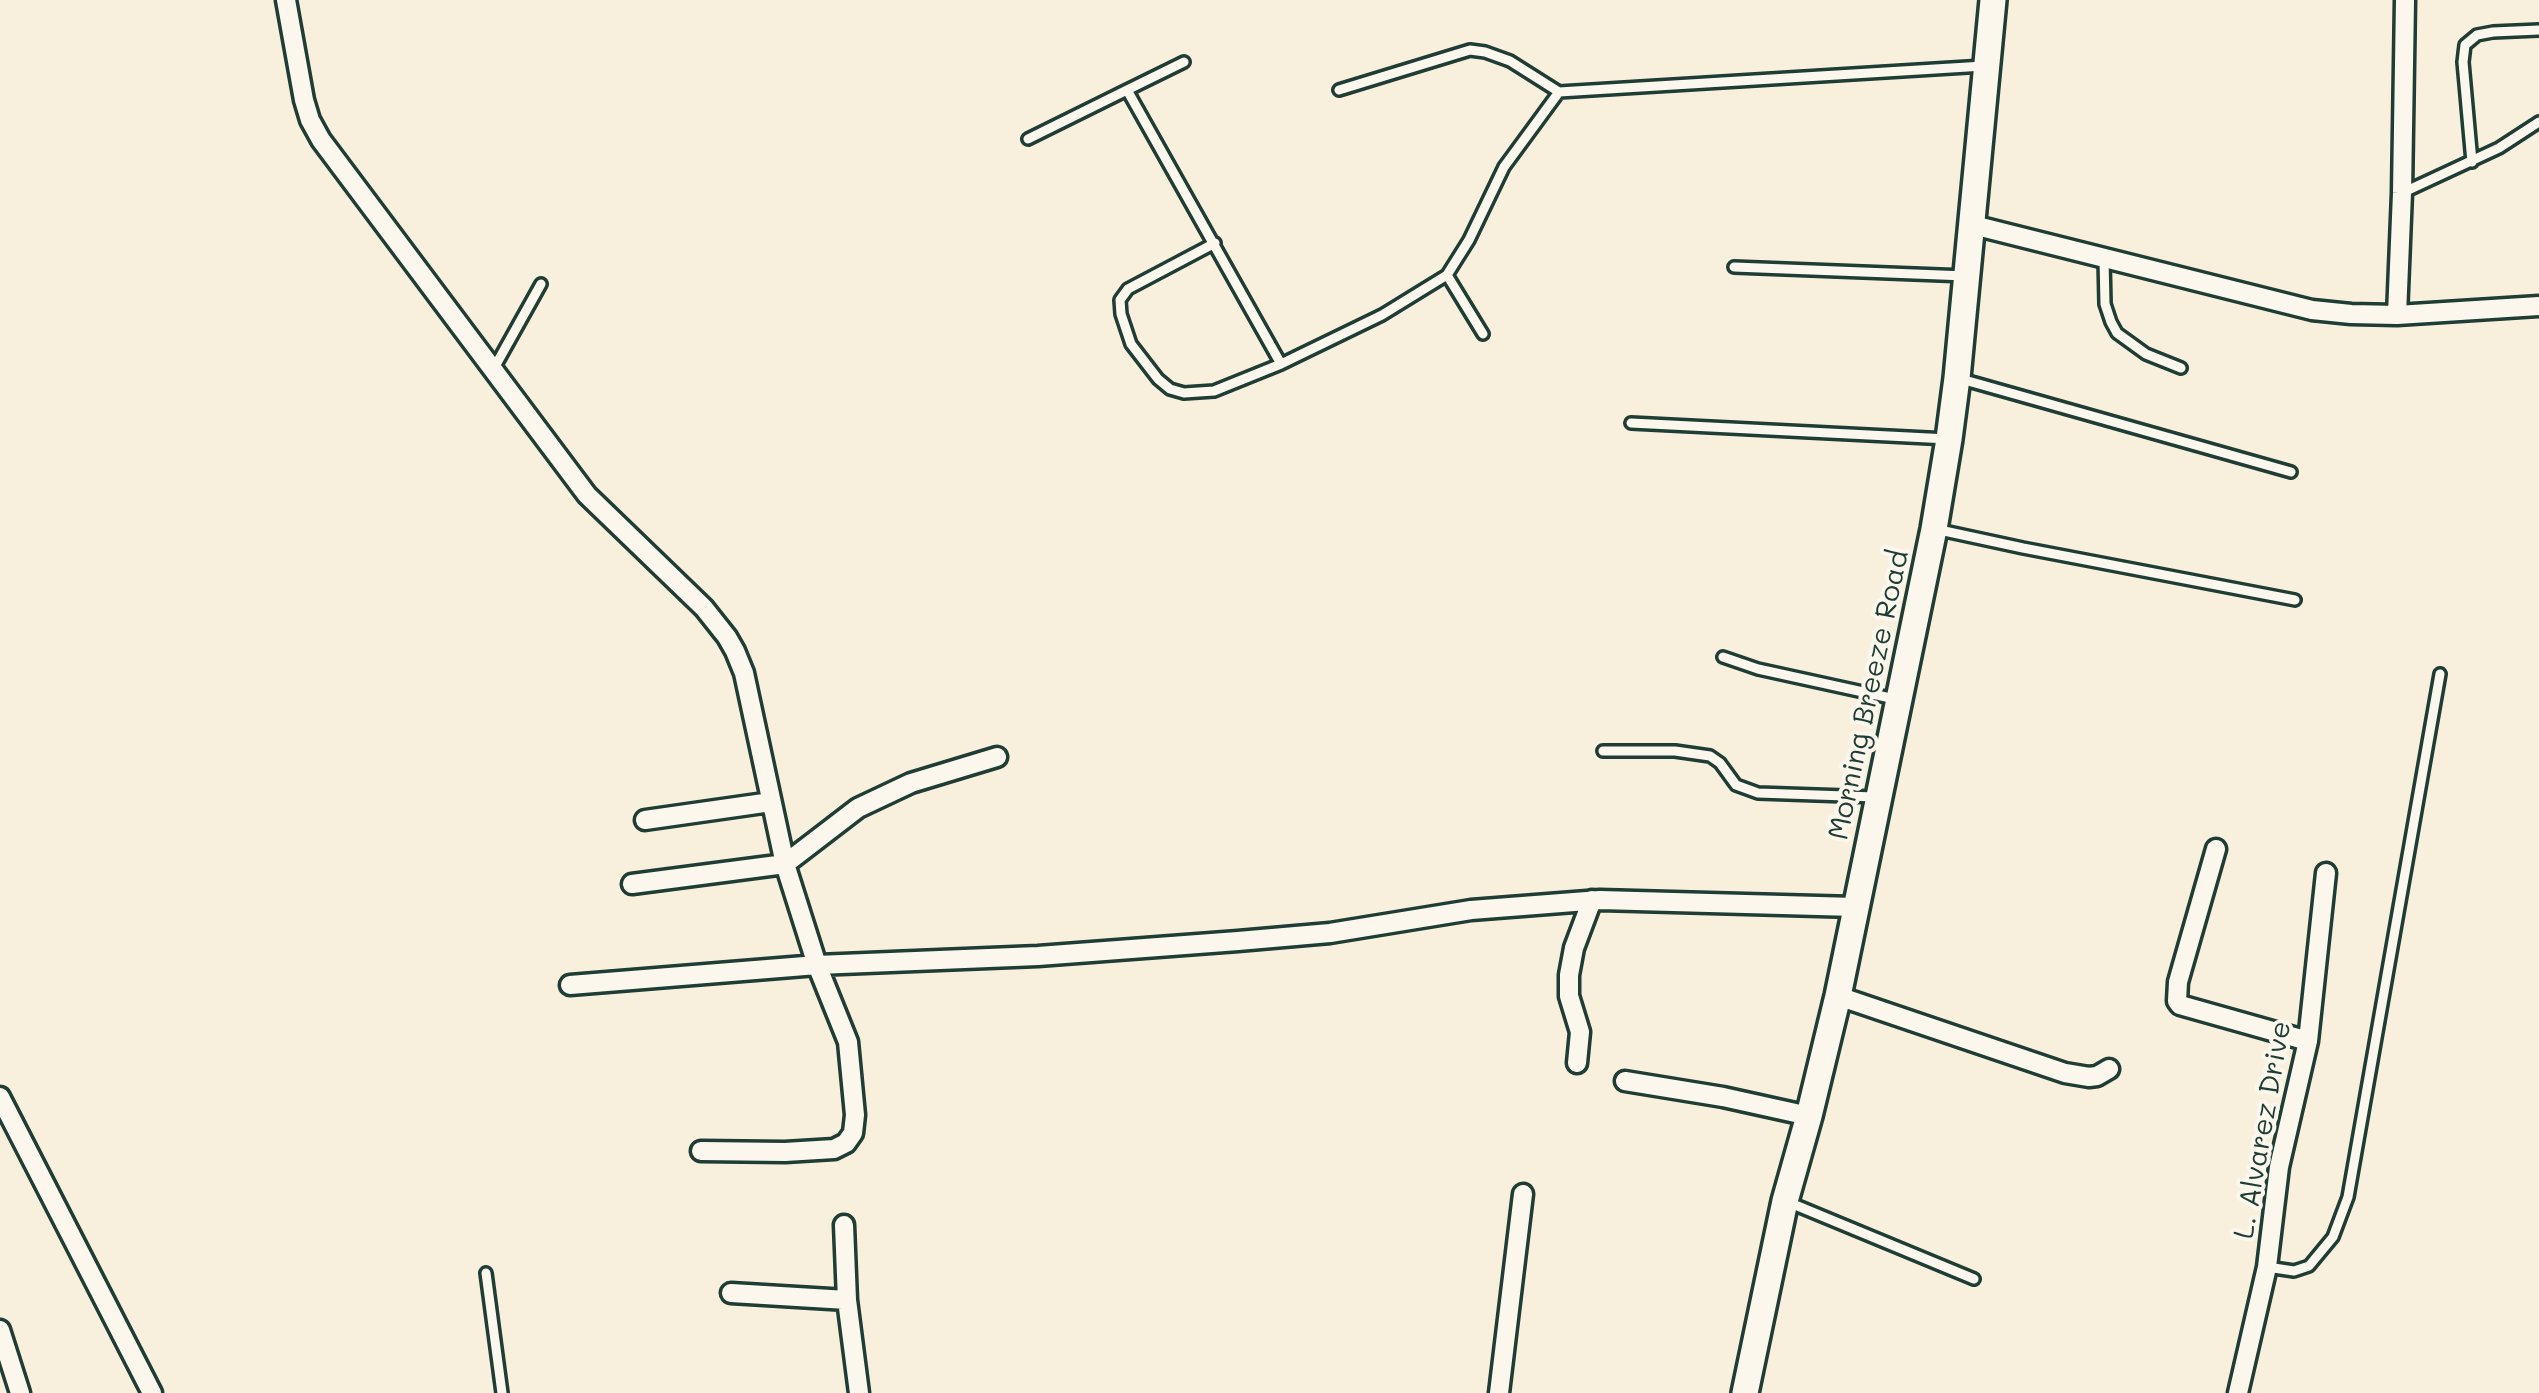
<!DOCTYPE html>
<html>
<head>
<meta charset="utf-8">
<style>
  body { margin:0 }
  canvas { display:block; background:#f9efdd }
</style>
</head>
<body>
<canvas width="2539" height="1393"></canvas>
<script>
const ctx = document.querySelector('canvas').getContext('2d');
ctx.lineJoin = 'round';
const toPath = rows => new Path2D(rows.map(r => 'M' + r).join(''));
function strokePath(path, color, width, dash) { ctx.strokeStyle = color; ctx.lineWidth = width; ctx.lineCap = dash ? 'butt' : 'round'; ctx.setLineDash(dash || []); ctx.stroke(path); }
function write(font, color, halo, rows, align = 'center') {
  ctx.font = font + ' Mali,sans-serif'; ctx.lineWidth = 8; ctx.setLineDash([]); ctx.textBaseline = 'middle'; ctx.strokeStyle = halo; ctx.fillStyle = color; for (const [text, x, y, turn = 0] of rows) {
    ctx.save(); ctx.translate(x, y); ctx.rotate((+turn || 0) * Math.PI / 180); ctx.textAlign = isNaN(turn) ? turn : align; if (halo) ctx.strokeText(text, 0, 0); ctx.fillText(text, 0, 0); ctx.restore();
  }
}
const lane = toPath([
  [1127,90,1184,62],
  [1339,90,1470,50,1485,52,1510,61,1559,92,1984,66],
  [1028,139,1127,90,1281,364,1382,315,1447,275],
  [2472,162,2463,62,2465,45,2477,35,2493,32,2539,30],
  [2402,193,2499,148,2539,122],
  [1215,243,1128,289,1120,300,1121,314,1131,344,1158,379,1170,389,1184,393,1214,391,1281,364],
  [2104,259,2105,304,2111,322,2117,333,2146,354,2181,368],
  [1734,267,1966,276],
  [1483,334,1447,275,1469,240,1504,167,1559,92],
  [493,370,541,284],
  [1961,379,2291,472],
  [1631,423,1948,439],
  [1935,529,2023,548,2295,600],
  [1723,657,1758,669,1895,699],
  [1603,751,1675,751,1710,756,1720,763,1736,785,1758,793,1875,797],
  [1788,1202,1974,1279],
  [2267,1267,2294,1271,2309,1266,2333,1237,2348,1197,2440,674],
  [486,1273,502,1393]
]);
const street = toPath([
  [286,0,304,100,310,120,321,140,587,495,704,608,727,637,735,651,744,673,785,864,817,965,848,1042,855,1115,853,1133,846,1143,834,1149,785,1152,701,1151],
  [1973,225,2312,310,2351,314,2397,315,2539,306],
  [2397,315,2402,193,2405,0],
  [645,820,771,802],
  [2216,849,2178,982,2177,1001,2180,1005,2308,1041],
  [632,884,785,864,858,808,911,783,997,757],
  [570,985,817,965,1038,956,1238,941,1330,933,1471,910,1600,900,1855,907],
  [1838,996,2065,1073,2089,1077,2097,1076,2109,1069],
  [1577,1063,1580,1032,1569,996,1569,975,1574,948,1592,900],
  [1625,1081,1723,1097,1809,1116],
  [0,1097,152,1393],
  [844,1225,847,1300],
  [731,1293,847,1300,859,1393],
  [0,1330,20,1393],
  [1499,1393,1523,1194],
  [2238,1393,2267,1267,2279,1167,2308,1041,2326,873]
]);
const secondary = toPath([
  [1745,1393,1785,1201,1809,1116,1838,996,1934,529,1949,439,1957,378,1993,0]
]);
strokePath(lane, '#1f3d34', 16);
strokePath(street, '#1f3d34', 25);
strokePath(secondary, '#1f3d34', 32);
strokePath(lane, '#fbf7ec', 9);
strokePath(street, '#fbf7ec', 18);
strokePath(secondary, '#fbf7ec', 25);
write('28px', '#1f3d34', '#fbf7ec', [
  ["Morning Breeze Road",1869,695,-78],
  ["L. Alvarez Drive",2263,1130,-80]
]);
</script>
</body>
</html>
